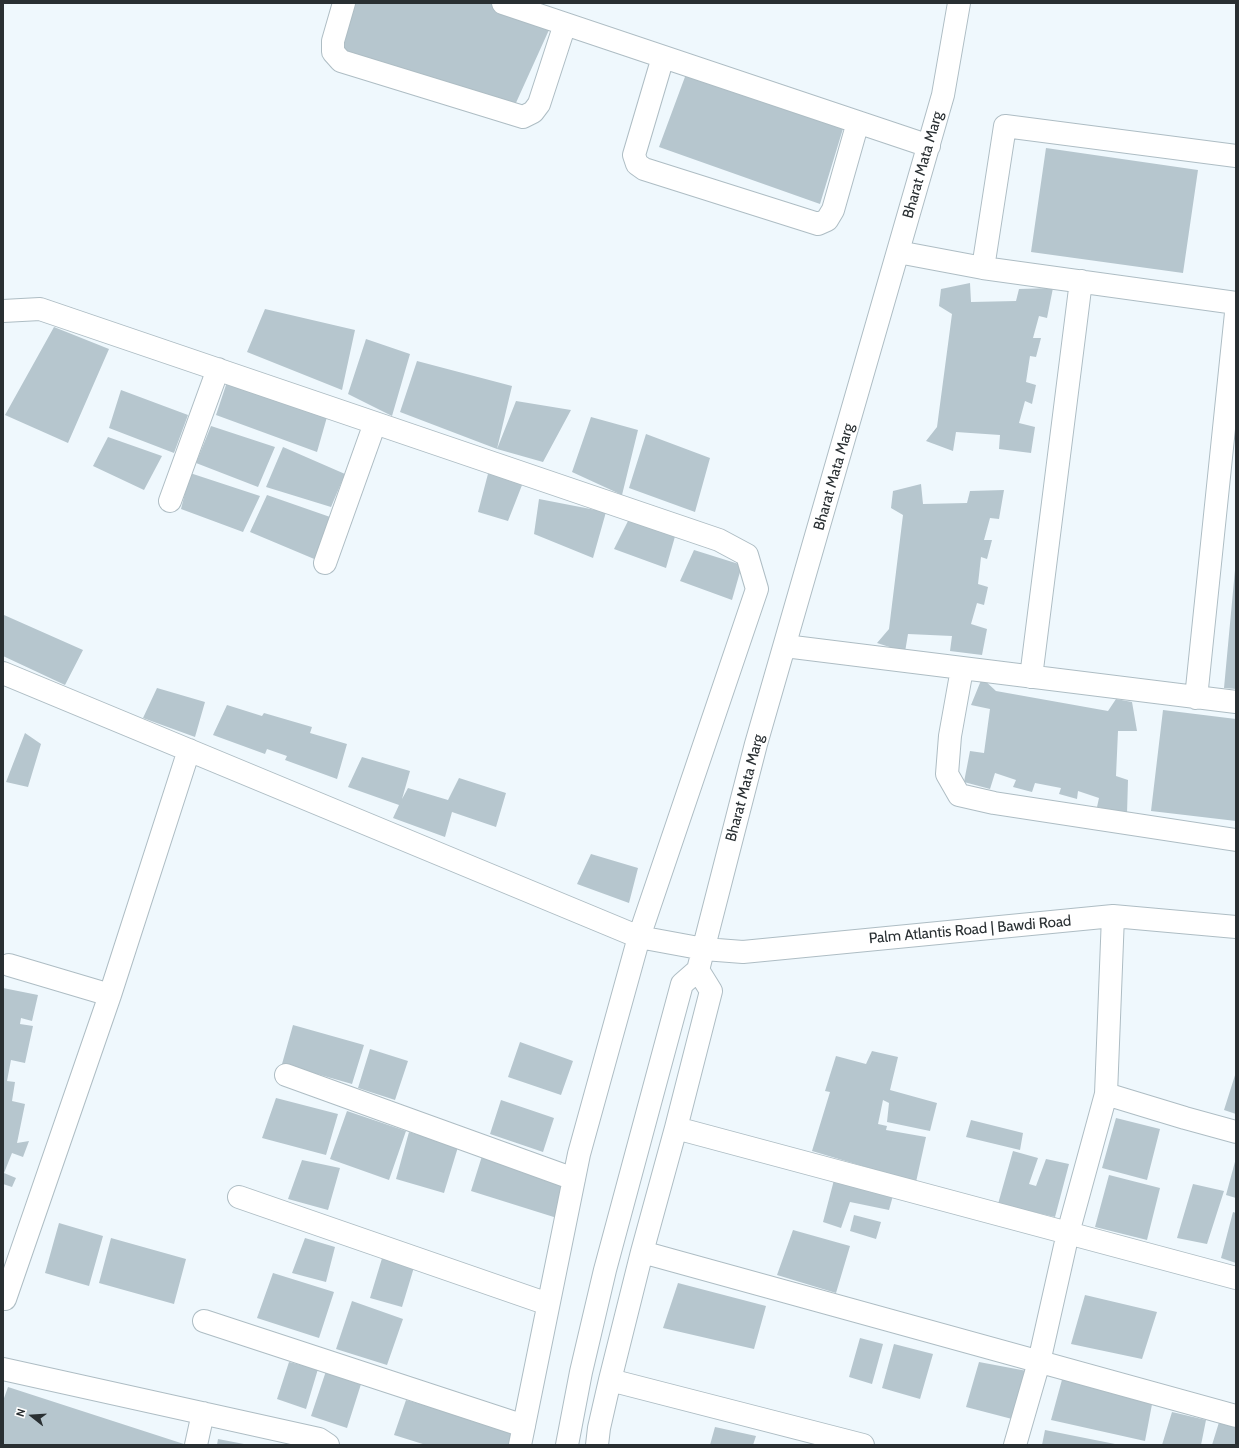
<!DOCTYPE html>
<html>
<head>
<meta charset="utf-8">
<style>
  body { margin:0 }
  #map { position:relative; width:1239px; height:1448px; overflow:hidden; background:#eff8fd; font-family:Cabin,sans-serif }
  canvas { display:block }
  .frame { position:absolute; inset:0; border:4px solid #292f32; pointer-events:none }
  .north { position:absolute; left:12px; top:1396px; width:40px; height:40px; -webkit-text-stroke:3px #fff; paint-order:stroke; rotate:287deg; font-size:11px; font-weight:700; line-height:16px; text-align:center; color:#292f32 }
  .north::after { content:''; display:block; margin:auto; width:14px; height:18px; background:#292f32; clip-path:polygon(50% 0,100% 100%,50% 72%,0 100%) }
</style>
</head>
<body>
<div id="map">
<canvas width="1239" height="1448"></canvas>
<div class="frame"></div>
<div class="north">N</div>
</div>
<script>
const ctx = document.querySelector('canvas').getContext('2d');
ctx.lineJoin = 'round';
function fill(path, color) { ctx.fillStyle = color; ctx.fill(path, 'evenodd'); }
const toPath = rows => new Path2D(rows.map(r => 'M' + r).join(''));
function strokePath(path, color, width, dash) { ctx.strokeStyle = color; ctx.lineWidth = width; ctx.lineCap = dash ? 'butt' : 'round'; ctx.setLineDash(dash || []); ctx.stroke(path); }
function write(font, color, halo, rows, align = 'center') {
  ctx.font = font + ' Cabin,sans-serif'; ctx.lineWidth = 3.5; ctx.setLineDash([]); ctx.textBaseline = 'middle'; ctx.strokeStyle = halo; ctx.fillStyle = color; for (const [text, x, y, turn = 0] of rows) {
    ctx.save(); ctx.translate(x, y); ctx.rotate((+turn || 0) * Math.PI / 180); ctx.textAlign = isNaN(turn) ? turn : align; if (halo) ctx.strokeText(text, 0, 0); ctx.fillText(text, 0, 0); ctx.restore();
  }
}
fill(toPath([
  [355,3,534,3,558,10,515,105,334,48],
  [689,66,849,109,820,204,659,147],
  [1046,148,1198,170,1183,273,1031,252],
  [970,283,971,302,1016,301,1019,289,1053,288,1047,318,1039,316,1033,338,1041,338,1036,357,1030,356,1026,382,1036,385,1032,404,1025,401,1019,423,1035,427,1031,453,999,449,1000,435,956,432,953,451,926,441,937,427,952,314,939,306,941,289],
  [265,309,355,330,342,390,247,352],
  [54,327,109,349,68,443,5,415],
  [366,339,410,354,392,416,348,394],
  [417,361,512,386,497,449,516,401,571,410,543,462,497,449,400,412],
  [228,379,327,417,317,452,216,415],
  [121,390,188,415,174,453,109,428],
  [591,417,638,430,622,495,572,472],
  [211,426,275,447,258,487,196,463],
  [646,434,710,458,695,512,629,488],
  [108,437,162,456,144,490,93,466],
  [283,447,345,474,331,507,266,487],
  [489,470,524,480,508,521,478,512],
  [190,473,260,496,243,532,181,509],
  [921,484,923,504,967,503,970,491,1004,490,999,519,990,518,984,540,992,540,987,559,981,557,978,584,988,587,984,605,977,603,971,624,987,629,982,655,950,651,952,636,908,634,905,652,877,643,889,629,903,515,891,508,893,491],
  [267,495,333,518,319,561,250,532],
  [539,499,606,512,593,558,534,534],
  [629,519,676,533,666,568,614,549],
  [694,550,742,565,732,600,680,581],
  [1235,570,1236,570,1236,689,1224,688],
  [4,615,83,650,65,685,3,656],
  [982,678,996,691,1108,711,1116,699,1132,702,1137,731,1118,731,1116,776,1128,780,1127,814,1097,807,1099,798,1078,791,1077,799,1059,794,1061,788,1035,783,1032,792,1013,787,1016,780,995,773,990,789,964,782,970,751,984,753,990,709,971,705],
  [157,688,205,702,195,737,143,718],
  [227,705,262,716,264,713,312,727,310,733,347,744,337,779,285,760,287,756,267,749,265,754,213,735],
  [1163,710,1236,719,1236,821,1151,811],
  [25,733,41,744,28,787,6,782],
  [362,757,410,771,402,799,408,788,448,800,459,778,506,793,496,827,452,812,445,837,393,818,399,805,348,787],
  [591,854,638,868,629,903,577,884],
  [3,988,38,995,32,1021,21,1018,20,1024,33,1026,25,1063,11,1060,7,1081,15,1082,12,1101,25,1104,17,1143,29,1141,23,1157,12,1153,4,1173,16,1178,12,1187,3,1184],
  [293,1025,364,1045,352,1084,282,1064],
  [520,1042,573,1061,561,1095,508,1077],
  [370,1049,408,1061,395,1100,358,1088],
  [872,1051,898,1057,890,1090,937,1103,930,1131,887,1122,889,1103,883,1100,878,1124,887,1126,886,1130,926,1137,916,1182,812,1151,830,1092,825,1091,836,1056,866,1064],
  [1236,1072,1236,1114,1224,1110],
  [276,1098,338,1114,326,1155,262,1138],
  [501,1100,554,1118,543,1152,490,1134],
  [347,1111,406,1131,389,1180,330,1159],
  [1116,1118,1160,1129,1147,1180,1102,1168],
  [971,1120,1023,1133,1020,1150,966,1137],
  [409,1132,458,1147,444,1193,396,1179],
  [1013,1151,1038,1158,1029,1184,1036,1186,1046,1159,1069,1164,1055,1217,998,1204],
  [482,1156,564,1181,557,1218,471,1191],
  [1236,1158,1236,1198,1226,1195],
  [302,1160,340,1168,328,1210,288,1199],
  [1109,1175,1160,1188,1147,1240,1095,1227],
  [834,1180,894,1192,889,1210,850,1202,841,1228,823,1222],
  [1193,1184,1224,1191,1207,1244,1177,1238],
  [1233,1212,1236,1213,1236,1263,1221,1258],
  [854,1215,881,1222,876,1239,850,1231],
  [59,1223,103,1236,89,1286,45,1273],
  [793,1230,850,1246,836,1293,777,1275],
  [111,1238,186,1259,174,1304,99,1283],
  [305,1238,335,1247,326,1282,292,1273],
  [383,1255,415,1264,402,1307,370,1298],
  [273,1273,334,1292,319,1338,257,1318],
  [678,1283,766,1306,754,1349,663,1328],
  [1085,1295,1157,1312,1142,1359,1071,1344],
  [352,1301,403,1319,387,1365,336,1349],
  [860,1338,883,1344,872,1384,849,1377],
  [894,1344,933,1354,920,1399,882,1388],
  [289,1362,318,1369,306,1409,277,1399],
  [979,1362,1027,1371,1012,1419,966,1407],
  [326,1371,362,1381,347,1428,311,1416],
  [1063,1376,1153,1399,1145,1441,1051,1420],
  [8,1387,187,1445,3,1445,3,1401],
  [406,1400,513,1430,509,1445,426,1445,394,1435],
  [1172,1412,1206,1420,1201,1445,1162,1445],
  [1220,1419,1236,1423,1236,1445,1212,1445],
  [715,1427,756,1436,753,1445,710,1445],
  [1045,1430,1115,1444,1115,1445,1042,1445],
  [218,1439,244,1444,244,1445,217,1445]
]), '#b6c6ce');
const minor = toPath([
  [344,3,333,41,333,52,341,61,523,117,533,112,539,104,565,24],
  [503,3,929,146],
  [663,57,634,155,637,164,644,169,818,224,827,220,833,210,858,122],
  [898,252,983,268,1005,126,1236,156],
  [983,268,1236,303],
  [3,311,40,309,719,540,747,555,757,589,639,937,579,1154,520,1445],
  [170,501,218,369],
  [325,563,375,423],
  [785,646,1236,702],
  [962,669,950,736,947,774,959,795,994,803,1236,840],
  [3,673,639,937,704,949,743,952,1113,916,1236,927],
  [1031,677,1081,281],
  [1196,698,1236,313],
  [9,965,110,995],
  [286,1075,574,1179],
  [1106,1094,1113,916],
  [676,1128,1236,1278],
  [239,1197,548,1304],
  [642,1252,1236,1416],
  [5,1299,110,995,189,750],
  [204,1321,524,1426],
  [3,1369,319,1439,328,1445],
  [610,1380,863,1445],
  [196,1445,203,1413],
  [567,1445,581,1372,605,1270,682,984,698,970,756,744,943,95,959,3],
  [597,1445,599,1428,610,1380,642,1252,676,1128,711,991,698,970],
  [1015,1445,1039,1362,1068,1233,1106,1094,1185,1118,1236,1132]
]);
strokePath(minor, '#aebdc4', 24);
strokePath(minor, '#fff', 22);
write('15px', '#292f32', '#fff', [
  ["Bharat Mata Marg",923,165,-74],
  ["Bharat Mata Marg",834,477,-74],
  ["Bharat Mata Marg",745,788,-75],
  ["Palm Atlantis Road | Bawdi Road",970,930,-5]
]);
</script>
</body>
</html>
